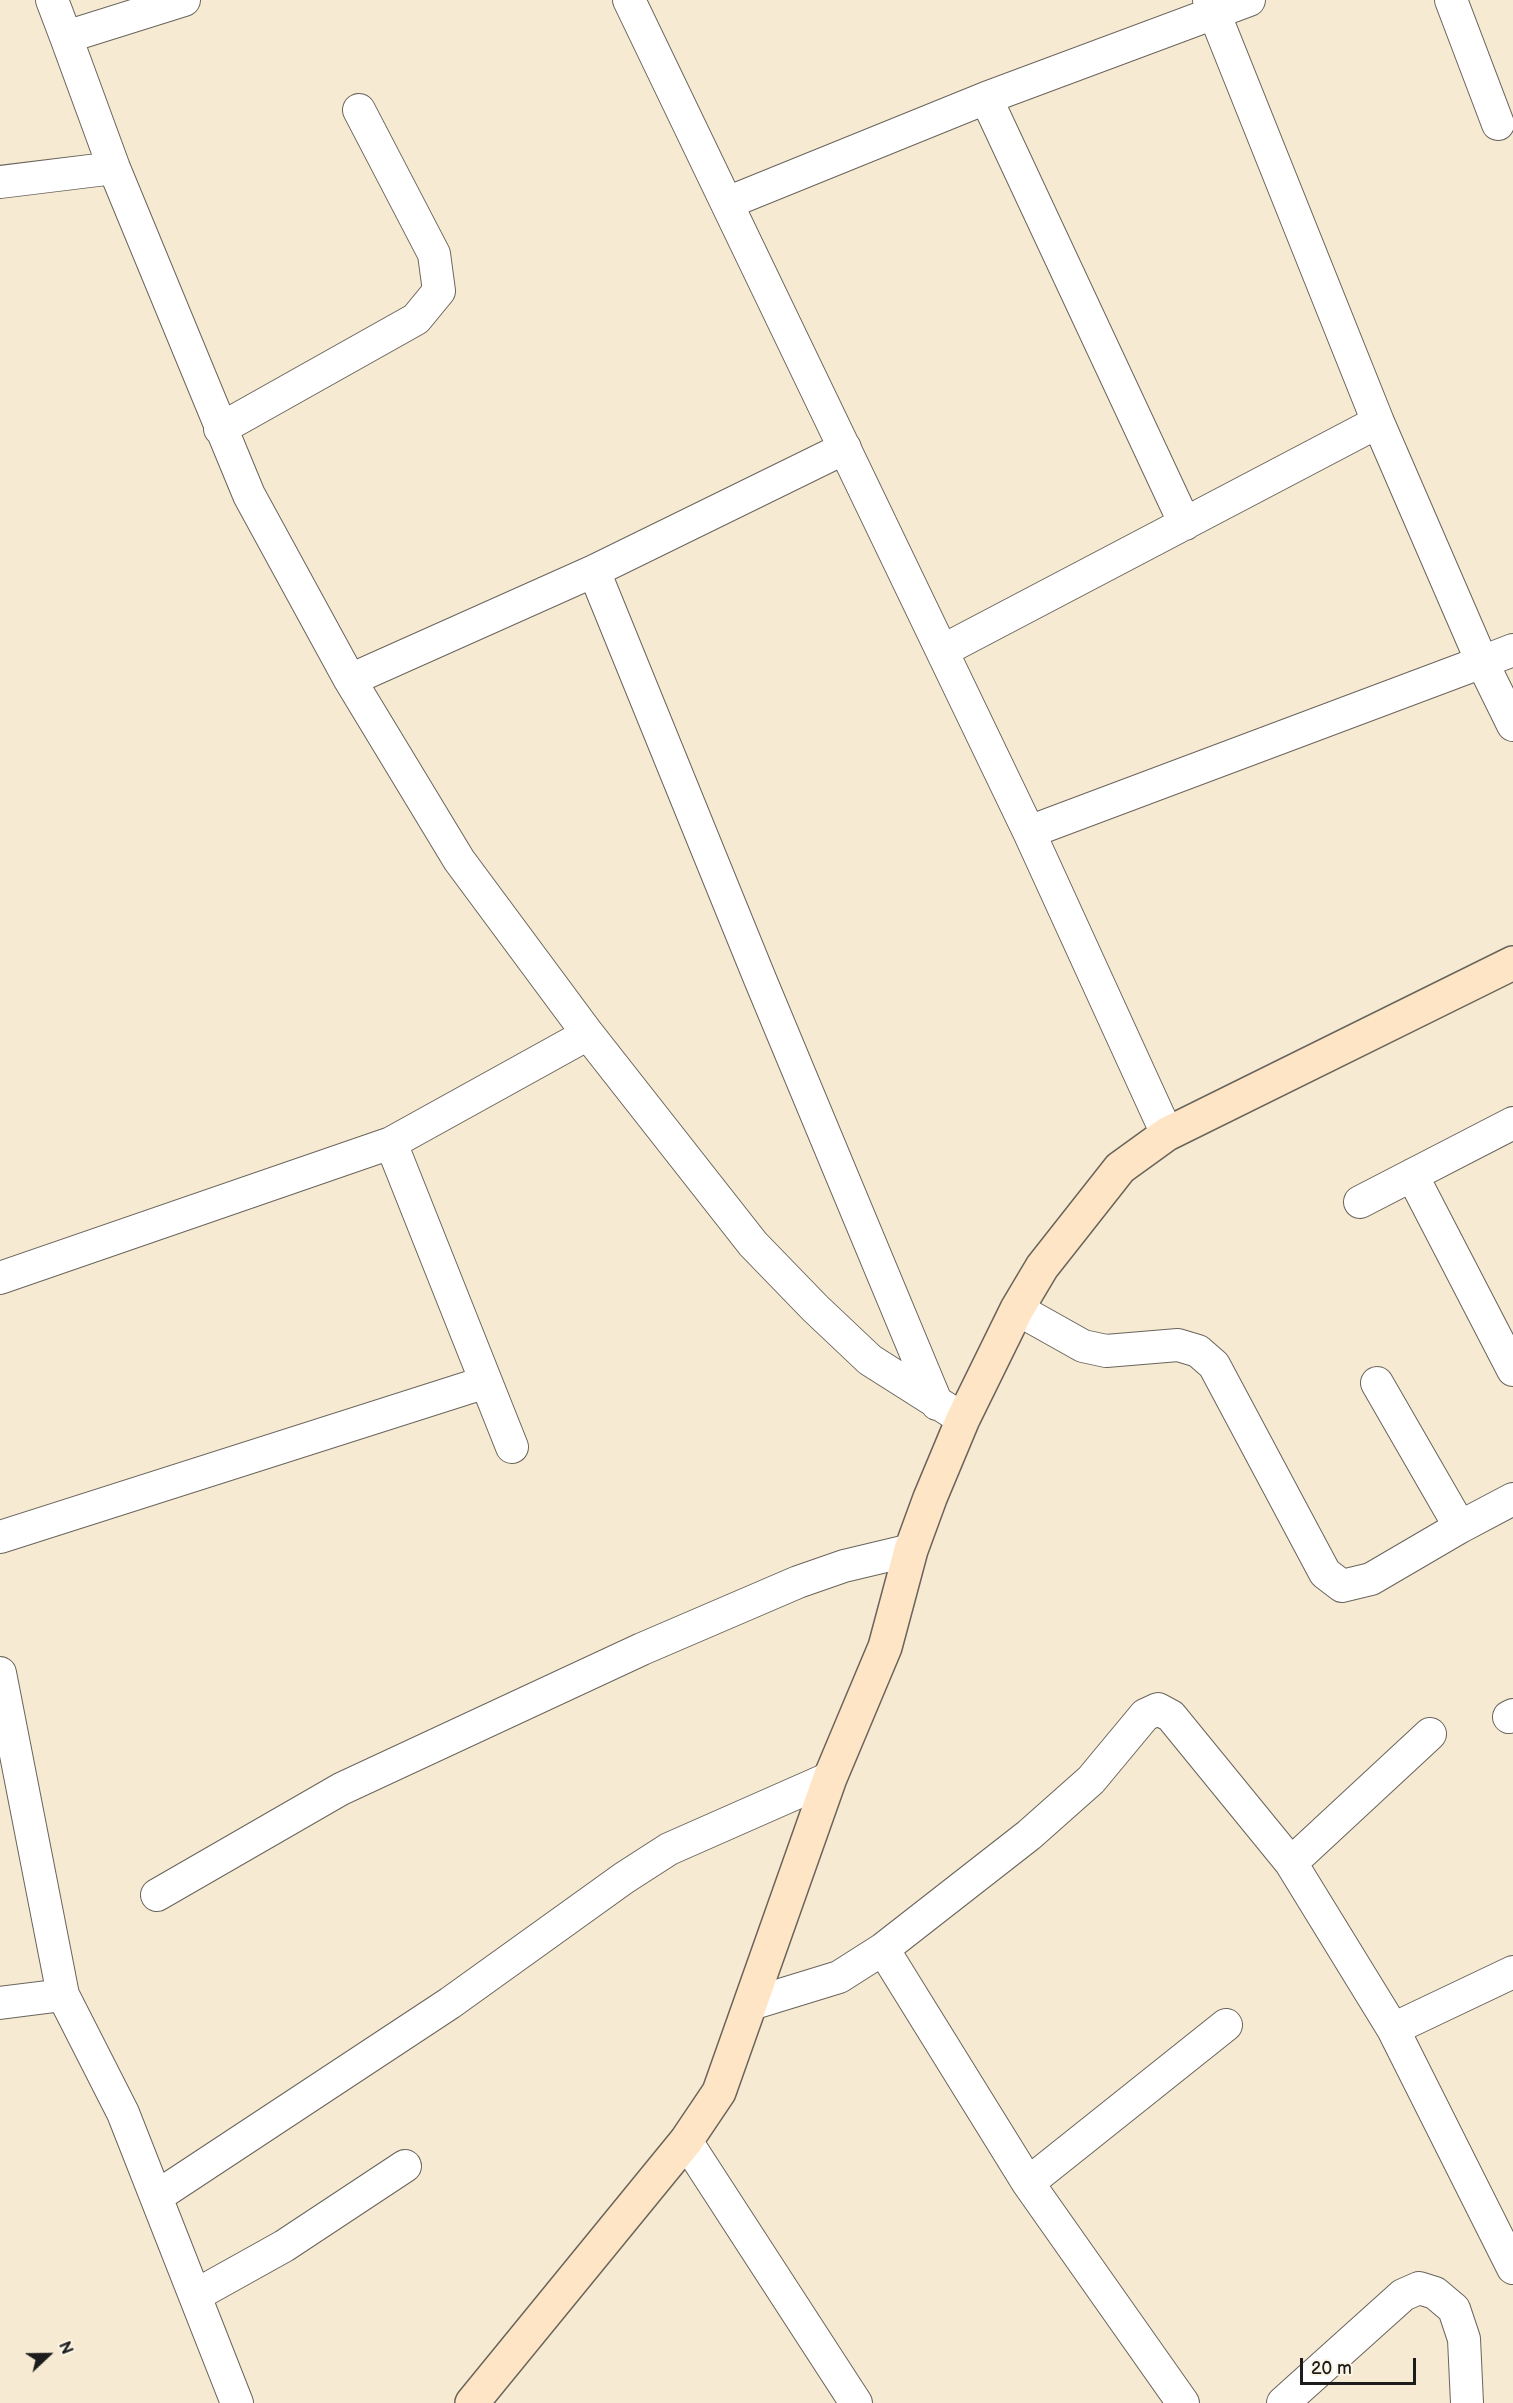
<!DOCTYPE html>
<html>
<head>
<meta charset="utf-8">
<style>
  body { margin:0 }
  #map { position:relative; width:1513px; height:2403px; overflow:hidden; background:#f7ead2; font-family:"Balsamiq Sans",sans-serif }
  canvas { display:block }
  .north { position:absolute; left:18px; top:2325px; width:60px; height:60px; -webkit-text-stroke:4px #fcf5e5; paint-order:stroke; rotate:68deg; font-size:16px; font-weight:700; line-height:24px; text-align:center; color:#1c1c1c }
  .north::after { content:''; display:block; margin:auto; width:21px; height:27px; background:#1c1c1c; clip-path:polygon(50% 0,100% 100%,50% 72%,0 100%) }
  .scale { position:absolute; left:1300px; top:2358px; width:116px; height:27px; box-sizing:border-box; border:3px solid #1c1c1c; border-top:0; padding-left:8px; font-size:18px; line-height:21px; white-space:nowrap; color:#1c1c1c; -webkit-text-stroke:4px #fcf5e5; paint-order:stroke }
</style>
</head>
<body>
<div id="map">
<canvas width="1513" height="2403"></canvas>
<div class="north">N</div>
<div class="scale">20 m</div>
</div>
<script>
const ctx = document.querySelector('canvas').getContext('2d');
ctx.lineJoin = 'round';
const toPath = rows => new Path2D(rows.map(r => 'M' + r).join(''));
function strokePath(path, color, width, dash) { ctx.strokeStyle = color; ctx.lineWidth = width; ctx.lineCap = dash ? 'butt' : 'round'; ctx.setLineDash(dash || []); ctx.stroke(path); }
const street = toPath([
  [52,0,66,37],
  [184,0,66,37,114,168,249,495,350,680,459,860,588,1034,753,1244,815,1308,870,1360,963,1419],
  [629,0,1029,832,1167,1134],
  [1209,0,1378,422,1482,662,1513,650],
  [1451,0,1498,124],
  [986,98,1185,524],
  [0,182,114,168],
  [727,203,986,98,1249,0],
  [220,429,416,319,439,291,434,254,359,110],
  [594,571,760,979,937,1404],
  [942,651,1378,422],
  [350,680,594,571,845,448],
  [1029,832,1482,662,1513,725],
  [1412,1175,1513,1370],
  [1360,1202,1513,1123],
  [0,1278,391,1143],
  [1017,1309,1083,1346,1106,1351,1178,1345,1198,1351,1214,1365,1325,1573,1342,1586,1371,1579,1460,1527,1513,1499],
  [1377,1383,1460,1527],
  [512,1447,391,1143,588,1034],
  [0,1537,486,1382],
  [0,1673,63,1995,0,2003],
  [1509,1717,1513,1715],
  [1291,1863,1430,1734],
  [157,1895,341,1789,642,1649,798,1582,844,1566,911,1550],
  [883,1949,1028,2183,1183,2403],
  [63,1995,123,2113,237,2403],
  [751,2004,839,1977,883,1949,1029,1835,1091,1780,1145,1715,1158,1709,1171,1716,1291,1863,1393,2029,1513,2268],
  [1393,2029,1513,1972],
  [686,2141,856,2403],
  [1028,2183,1226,2025],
  [156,2197,450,2003,624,1878,669,1849,830,1778],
  [196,2295,284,2246,405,2166],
  [1283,2403,1403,2295,1419,2288,1435,2293,1454,2309,1464,2339,1467,2403]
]);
const secondary = toPath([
  [472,2403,686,2141,719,2092,830,1778,885,1647,911,1550,930,1498,963,1419,1017,1309,1042,1267,1120,1168,1167,1134,1513,963]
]);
strokePath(street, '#69645c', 34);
strokePath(secondary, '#69645c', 36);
strokePath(street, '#fff', 32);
strokePath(secondary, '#fee5c5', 33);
</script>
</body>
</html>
